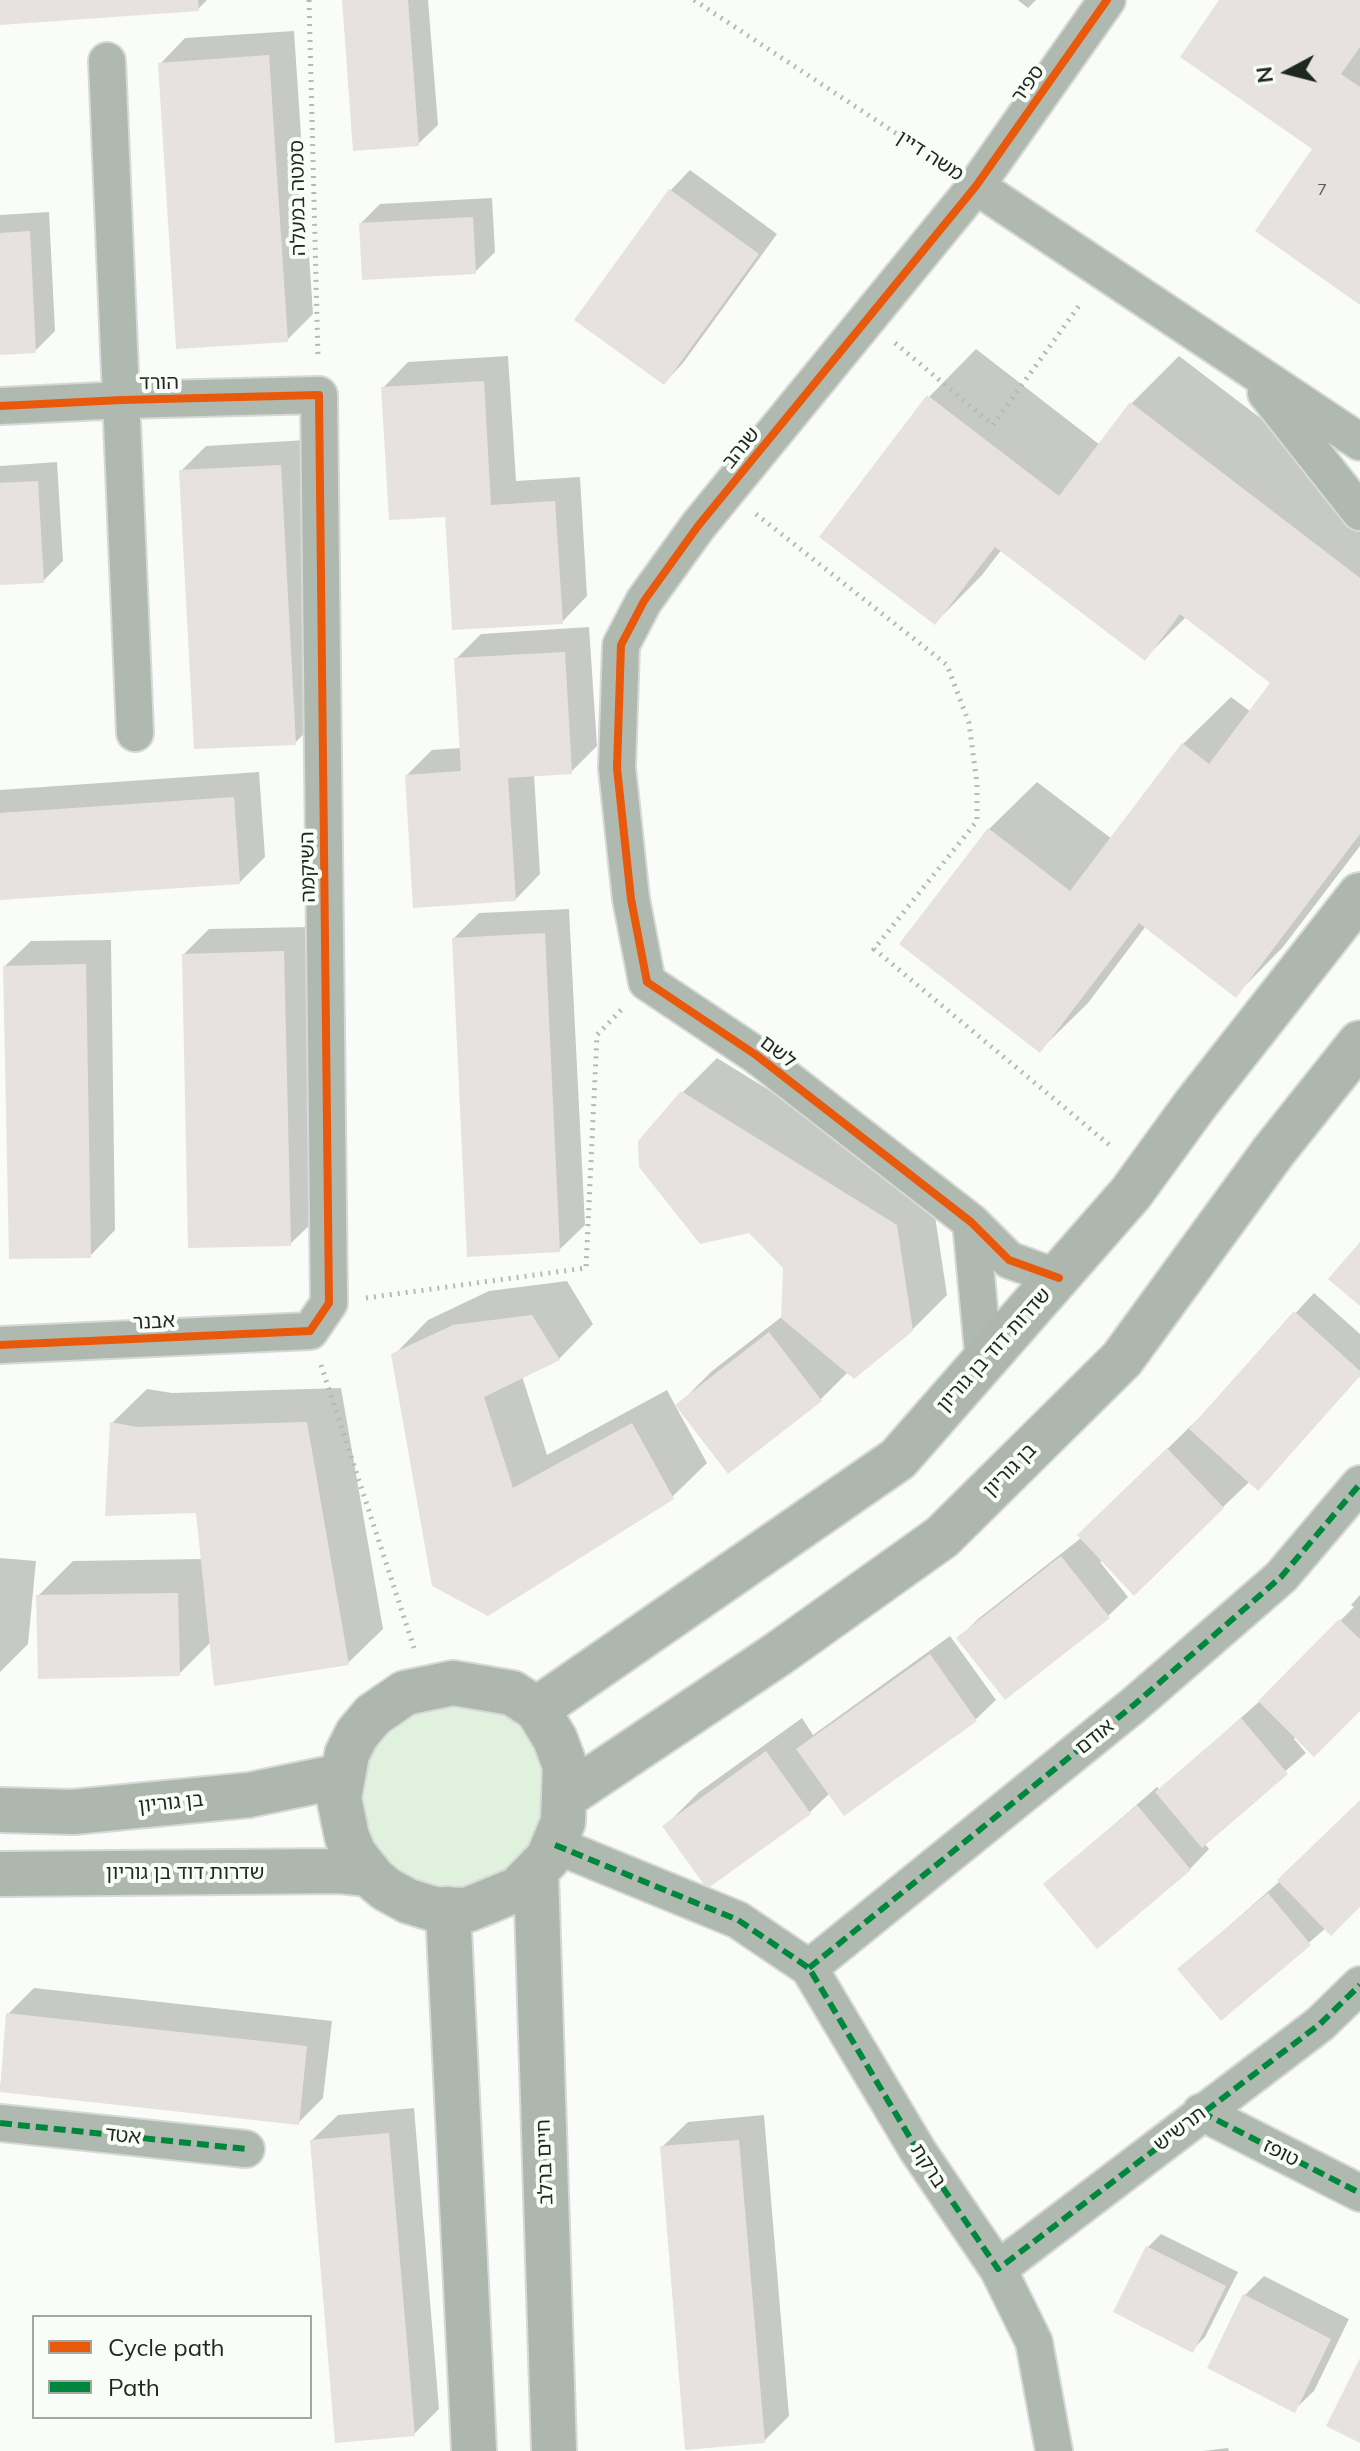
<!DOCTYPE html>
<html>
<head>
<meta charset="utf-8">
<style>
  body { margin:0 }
  #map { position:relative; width:1360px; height:2451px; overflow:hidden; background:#f9fcf8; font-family:Mulish,sans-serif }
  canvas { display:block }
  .legend { position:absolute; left:32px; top:2315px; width:280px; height:104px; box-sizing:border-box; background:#f8fdf7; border:2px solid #a1a8a0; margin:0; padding:10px 14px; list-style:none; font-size:24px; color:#1e281d }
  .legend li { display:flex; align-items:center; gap:16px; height:40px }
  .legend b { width:40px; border:2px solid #a1a8a0 }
  .north { position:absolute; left:1248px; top:32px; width:80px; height:80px; -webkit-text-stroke:6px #f8fdf7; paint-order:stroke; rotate:263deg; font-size:22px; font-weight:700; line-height:32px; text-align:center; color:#1e281d }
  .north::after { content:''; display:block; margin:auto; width:28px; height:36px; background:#1e281d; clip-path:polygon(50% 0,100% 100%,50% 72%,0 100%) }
</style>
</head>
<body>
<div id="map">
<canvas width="1360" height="2451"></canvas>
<ul class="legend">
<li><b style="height:10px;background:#e8590c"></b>Cycle path</li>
<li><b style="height:10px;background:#00873e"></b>Path</li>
</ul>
<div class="north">N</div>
</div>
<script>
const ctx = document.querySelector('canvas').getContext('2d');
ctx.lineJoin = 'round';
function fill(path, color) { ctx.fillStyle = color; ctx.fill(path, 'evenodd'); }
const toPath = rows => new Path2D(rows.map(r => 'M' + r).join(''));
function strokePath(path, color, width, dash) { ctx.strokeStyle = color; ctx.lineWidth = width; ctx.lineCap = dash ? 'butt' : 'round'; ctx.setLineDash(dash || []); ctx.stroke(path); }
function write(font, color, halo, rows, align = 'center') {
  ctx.font = font + ' Mulish,"Noto Sans Hebrew",sans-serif'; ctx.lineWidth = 8; ctx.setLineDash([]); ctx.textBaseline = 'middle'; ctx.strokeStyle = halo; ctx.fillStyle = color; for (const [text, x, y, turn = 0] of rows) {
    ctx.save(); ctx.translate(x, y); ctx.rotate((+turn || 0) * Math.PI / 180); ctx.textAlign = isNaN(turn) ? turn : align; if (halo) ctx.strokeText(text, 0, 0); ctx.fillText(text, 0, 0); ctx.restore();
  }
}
fill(toPath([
  [508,1698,559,1767,535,1866,452,1904,363,1855,345,1795,392,1706]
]), '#e0f2de');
fill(toPath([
  [0,0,207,0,198,9,0,23],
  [344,0,428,0,438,125,418,144],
  [1018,0,1036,0,1028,8],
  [1222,0,1360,0,1360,303,1314,149],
  [294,31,313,314,287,340,160,64,185,38],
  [690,170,777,234,683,363,664,383,577,319,671,190],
  [492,198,495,252,475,272,361,223,380,204],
  [49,212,55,331,35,351,0,353,0,215],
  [976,349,1100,445,1132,403,1179,356,1360,494,1360,846,1283,947,1236,995,1146,926,1088,1003,1040,1050,989,829,1037,782,1112,839,1183,744,1231,697,1251,712,1273,683,1186,617,1145,658,1002,549,982,575,935,623,929,397],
  [508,356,516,481,580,477,587,596,562,622,447,515,383,388,408,362],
  [306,440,320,717,295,743,181,471,206,446],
  [57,462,63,561,43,581,0,583,0,466],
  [589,627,597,746,571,772,534,774,540,874,515,900,407,775,432,750,461,748,456,659,481,634],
  [259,772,265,857,240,882,0,898,0,790],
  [569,909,585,1225,559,1250,454,938,479,913],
  [309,927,316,1219,290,1244,184,954,209,929],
  [111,940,115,1230,90,1256,5,966,31,941],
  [717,1058,931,1190,947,1295,912,1330,849,1371,821,1399,729,1471,678,1406,676,1407,707,1463,672,1497,488,1613,394,1355,428,1320,489,1291,567,1281,593,1324,559,1359,522,1376,547,1455,667,1390,676,1407,712,1371,784,1315,785,1267,682,1093],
  [1314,1293,1360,1334,1360,1376,1223,1507,1100,1562,1128,1597,1108,1616,959,1638,978,1619,1081,1538,1114,1501,1202,1415],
  [341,1388,383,1629,348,1663,211,1642,179,1674,38,1596,73,1561,203,1559,198,1511,112,1423,147,1389,172,1393],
  [0,1558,36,1561,28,1644,0,1672],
  [1360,1595,1360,1708,1296,1736,1294,1739,1306,1753,1204,1843,1209,1849,1190,1869,1098,1947,1046,1884,1157,1787,1160,1790,1261,1700,1354,1607,1351,1605],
  [950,1636,996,1700,976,1719,844,1814,830,1793,810,1812,665,1826,699,1792,802,1718,813,1735],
  [1360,1802,1360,1905,1326,1928,1221,2018,1180,1969,1280,1881],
  [34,1988,332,2021,323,2098,298,2123,0,2090,8,2014],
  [414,2108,439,2409,414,2434,312,2140,338,2115],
  [764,2115,789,2416,764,2441,662,2147,688,2122],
  [1161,2234,1238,2272,1205,2337,1192,2350,1148,2247],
  [1264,2276,1349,2319,1314,2391,1294,2410,1245,2295],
  [1228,2448,1229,2451,1203,2451]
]), '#0003');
fill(toPath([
  [0,0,198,0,199,11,0,25],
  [342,0,408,0,419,146,353,151],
  [1219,0,1360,0,1360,47,1341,74,1360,87,1360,305,1255,231,1312,149,1180,57],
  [269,55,288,342,176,349,158,63],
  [669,189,759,254,664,385,574,320],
  [473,217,476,274,362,280,359,223],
  [30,231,36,353,0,355,0,233],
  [484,381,491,505,555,501,563,624,452,630,445,517,389,520,381,387],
  [927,395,1059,496,1130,402,1360,578,1360,834,1236,998,1139,923,1040,1053,899,944,988,828,1070,891,1182,743,1209,764,1270,683,1180,614,1145,661,995,547,935,625,819,537],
  [281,465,296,745,194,749,179,470],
  [38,481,44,583,0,585,0,483],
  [565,652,572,774,508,778,516,901,413,908,405,775,461,771,454,658],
  [234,797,240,884,0,900,0,813],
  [545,933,560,1252,467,1257,452,938],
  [284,951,291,1246,188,1248,182,954],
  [86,964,91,1258,9,1259,3,966],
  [681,1091,897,1225,913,1331,854,1379,781,1318,783,1268,749,1233,700,1244,639,1167,638,1141],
  [1360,1242,1360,1306,1328,1279],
  [1294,1311,1360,1371,1360,1376,1258,1491,1189,1429],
  [532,1315,560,1360,484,1397,513,1488,632,1423,674,1499,488,1616,432,1586,391,1354,453,1325],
  [769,1332,822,1401,728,1474,675,1405],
  [110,1422,137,1427,307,1422,349,1665,214,1686,196,1513,105,1516],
  [1167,1448,1224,1508,1134,1596,1077,1535],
  [1061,1556,1110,1618,1005,1700,956,1638],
  [178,1593,180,1676,38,1679,36,1595],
  [1339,1619,1360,1639,1360,1711,1314,1757,1258,1701],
  [930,1654,977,1721,844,1816,796,1749],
  [1241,1718,1288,1774,1202,1848,1155,1792],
  [766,1751,811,1814,707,1889,662,1826],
  [1360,1800,1360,1907,1331,1936,1277,1880],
  [1137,1805,1191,1870,1097,1949,1043,1884],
  [1268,1893,1311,1945,1221,2021,1177,1969],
  [6,2013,307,2046,299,2125,0,2092],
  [389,2133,415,2436,335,2443,310,2140],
  [739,2140,765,2443,685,2450,660,2146],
  [1146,2246,1226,2286,1193,2353,1113,2312],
  [1243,2294,1331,2339,1295,2413,1207,2368],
  [1360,2358,1360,2443,1326,2426]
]), '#e7e2e1');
const street = toPath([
  [107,61,135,733],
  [976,186,1360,442],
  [1266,393,1360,512],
  [0,406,122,400,319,395,329,1303,310,1331,0,1345],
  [971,1222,984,1362],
  [1059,1278,1009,1260,971,1222,756,1055,647,982,631,899,617,768,621,645,644,601,698,526,976,186,1107,0],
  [555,1845,738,1920,809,1968,918,2151,998,2269,1034,2342,1054,2451],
  [809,1968,1135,1704,1281,1577,1360,1484],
  [1201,2112,1360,2193],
  [0,2123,246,2149],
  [998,2269,1320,2024,1360,1985]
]);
const secondary = toPath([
  [453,1683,512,1693,537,1709,555,1739,565,1766,563,1822,548,1858,518,1889,467,1910,434,1909,408,1901,386,1889,373,1878,354,1854,347,1837,339,1798,347,1754,357,1734,373,1715,405,1693,453,1683],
  [537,1709,898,1459,1131,1193,1195,1105,1360,895],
  [566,1796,778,1654,942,1537,1122,1359,1273,1152,1360,1043],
  [0,1810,73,1812,249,1795,341,1776],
  [536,1873,554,2451],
  [0,1874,339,1871,370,1874],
  [448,1909,474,2451]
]);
strokePath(street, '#d6d9d6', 40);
strokePath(secondary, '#d6d9d6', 48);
strokePath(toPath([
  [309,0,318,358],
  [694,0,944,165],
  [895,343,993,425,1081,303],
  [756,514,947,665,969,723,977,784,977,821,874,949,1113,1148],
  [366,1298,586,1268,597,1035,621,1010],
  [321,1365,414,1648]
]), '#b4bbb3', 5, [2, 6]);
strokePath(street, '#b0b9af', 36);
strokePath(secondary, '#aeb7ad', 44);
strokePath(toPath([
  [555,1845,738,1920,809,1968,918,2151,998,2269,1320,2024,1360,1985],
  [809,1968,1135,1704,1281,1577,1360,1484],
  [1201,2112,1360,2193],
  [0,2123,246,2149]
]), '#00873e', 6, [12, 6]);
strokePath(toPath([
  [0,406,122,400,319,395,329,1303,310,1331,0,1345],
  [1059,1278,1009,1260,971,1222,756,1055,647,982,631,899,617,768,621,645,644,601,698,526,976,186,1107,0]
]), '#e8590c', 8);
write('16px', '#545a51', null, [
  ["7",1322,190]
]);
write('20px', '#1e281d', '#f8fdf7', [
  ["ספיר",1028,84,-55],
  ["משה דיין",930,156,33],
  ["סמטה במעלה",298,198,-91],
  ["הורד",159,383,-1],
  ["שנהב",741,448,-51],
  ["השיקמה",308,867,-91],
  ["לשם",778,1052,37],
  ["אבנר",154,1322,-3],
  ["שדרות דוד בן גוריון",994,1350,-48],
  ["בן גוריון",1010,1470,-45],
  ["אודם",1095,1737,-39],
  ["בן גוריון",171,1803,-6],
  ["שדרות דוד בן גוריון",185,1873],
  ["תרשיש",1180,2129,-37],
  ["אטד",123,2136,6],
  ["טופז",1281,2153,27],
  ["חיים ברלב",545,2162,-92],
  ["ברקת",928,2166,57]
]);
</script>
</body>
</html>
